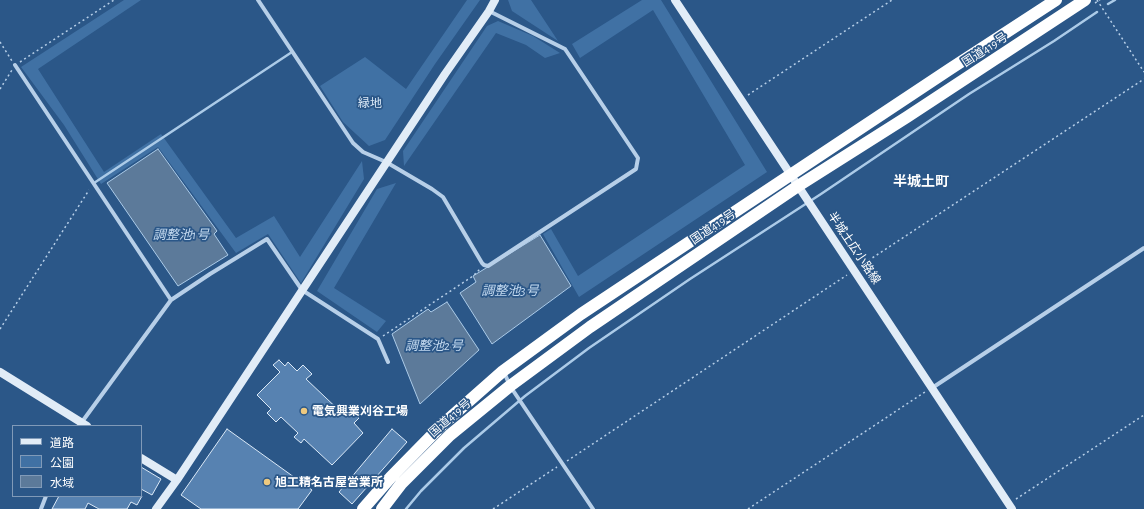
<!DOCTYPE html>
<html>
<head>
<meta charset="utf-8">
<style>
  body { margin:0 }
  #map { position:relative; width:1144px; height:509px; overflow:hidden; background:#2b5788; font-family:"Alegreya Sans","Noto Sans JP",sans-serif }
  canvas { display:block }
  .legend { position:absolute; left:12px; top:425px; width:130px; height:72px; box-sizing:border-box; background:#2b5788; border:1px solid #809ab8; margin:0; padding:5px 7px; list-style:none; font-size:12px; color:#fff }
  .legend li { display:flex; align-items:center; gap:8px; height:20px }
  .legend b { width:20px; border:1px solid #809ab8 }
</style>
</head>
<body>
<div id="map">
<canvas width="1144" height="509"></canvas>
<ul class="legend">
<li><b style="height:5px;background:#e1ecf7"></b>道路</li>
<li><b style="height:11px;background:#4071a4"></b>公園</li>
<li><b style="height:11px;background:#5c7a9a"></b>水域</li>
</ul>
</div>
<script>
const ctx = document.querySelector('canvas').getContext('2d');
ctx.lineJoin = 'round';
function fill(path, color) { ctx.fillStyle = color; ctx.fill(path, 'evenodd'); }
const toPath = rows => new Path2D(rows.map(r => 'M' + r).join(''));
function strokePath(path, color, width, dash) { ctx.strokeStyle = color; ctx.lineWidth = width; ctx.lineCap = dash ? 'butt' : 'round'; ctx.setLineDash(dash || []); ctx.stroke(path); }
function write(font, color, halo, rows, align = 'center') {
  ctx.font = font + ' "Alegreya Sans","Noto Sans JP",sans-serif'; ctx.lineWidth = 3.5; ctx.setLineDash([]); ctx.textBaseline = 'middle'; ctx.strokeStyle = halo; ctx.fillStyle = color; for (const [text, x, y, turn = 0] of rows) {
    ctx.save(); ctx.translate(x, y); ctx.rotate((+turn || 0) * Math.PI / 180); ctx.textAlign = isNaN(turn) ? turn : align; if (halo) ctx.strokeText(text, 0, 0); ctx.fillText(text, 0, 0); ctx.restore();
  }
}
fill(toPath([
  [124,0,141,0,38,69,104,172,161,134,236,238,274,216,300,257,362,161,364,179,301,283,268,234,236,253,158,147,101,184,64,125,21,67],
  [467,0,480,0,435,64,385,140,369,146,343,122,320,86,365,57,406,89],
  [508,0,531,0,558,41,512,11],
  [642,0,661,0,767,172,579,297,543,234,551,229,578,276,745,165,653,10,580,58,572,44],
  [498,21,533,36,560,53,545,58,526,45,496,33,404,166,403,151,487,26],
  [396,183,334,288,386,321,377,332,317,291,377,189]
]), '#4071a4');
const water = toPath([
  [158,149,217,231,214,234,228,255,178,286,107,183,158,149],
  [540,235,571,286,492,344,460,293,476,282,473,276,540,235],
  [447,302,479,350,420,404,392,334,428,309,431,312,447,302]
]);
fill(water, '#5c7a9a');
strokePath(water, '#accbe8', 1);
strokePath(toPath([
  [1108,4,1115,0],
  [94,183,292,52],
  [406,509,421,491,464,448,525,396,589,348,690,279,821,194,969,94,1054,41,1097,12]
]), '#accbe8', 2.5);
const building = toPath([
  [279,360,285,366,288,362,297,371,303,365,312,374,306,379,344,415,350,409,359,418,354,423,363,433,332,465,304,439,301,443,294,437,298,433,281,417,276,422,267,413,271,409,257,395,280,372,273,365,279,360],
  [227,429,312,490,298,509,201,509,181,495,227,429],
  [392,429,407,442,352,504,339,492,392,429],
  [141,467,161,479,152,495,141,489,141,467],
  [59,496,142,496,137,505,131,502,127,509,99,509,88,503,85,509,52,509,59,496]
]);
fill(building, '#5782b1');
strokePath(building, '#dbe9f7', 1);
strokePath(toPath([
  [1097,0,1144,72],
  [1095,3,1100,0],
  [0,42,12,61],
  [20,62,114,0],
  [0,89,12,70],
  [748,95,892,0],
  [860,266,1144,79],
  [0,329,89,190],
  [383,336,473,276,480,269],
  [567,461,847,275],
  [1016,499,1144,415],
  [493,509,557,467],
  [748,509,925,392]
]), '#b7cfe8', 1.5, [2, 3]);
strokePath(toPath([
  [258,0,353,143,363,152,386,162,432,189,443,197,482,263,484,265,488,266,636,169,638,158,565,49,489,11],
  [15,65,171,300,210,274,267,239,302,290,378,339,388,362],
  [504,372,510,386,593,509],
  [932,388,1144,248],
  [79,426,171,300],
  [41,509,46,496]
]), '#b7cfe8', 4);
strokePath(toPath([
  [675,0,1012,509],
  [0,372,87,426],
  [141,458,177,480],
  [156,509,177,480,445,74,489,11,495,0]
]), '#e1ecf7', 8);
strokePath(toPath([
  [363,509,391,477,443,424,503,371,581,314,950,69,1056,0],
  [382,509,401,484,450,435,510,386,590,327,798,186,907,117,1085,0]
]), '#fff', 12);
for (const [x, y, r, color] of [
  [304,411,4,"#eec97f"],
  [267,482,4,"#eec97f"]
]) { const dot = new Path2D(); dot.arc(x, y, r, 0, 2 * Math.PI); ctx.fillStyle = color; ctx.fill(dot); strokePath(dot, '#2b5788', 1.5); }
write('12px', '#fff', '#2b5788', [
  ["国道419号",985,50,-33],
  ["国道419号",713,227,-34],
  ["半城土広小路線",854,248,56],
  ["国道419号",450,418,-41]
]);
write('12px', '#dbe9f7', '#2b5788', [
  ["緑地",370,103]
]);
write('bold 12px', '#fff', '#2b5788', [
  ["電気興業刈谷工場",312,411],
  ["旭工精名古屋営業所",275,482]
], 'left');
write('italic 13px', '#c3d9ef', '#2b5788', [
  ["調整池1号",181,235],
  ["調整池3号",510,291],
  ["調整池2号",434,346]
]);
write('bold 14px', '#fff', '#2b5788', [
  ["半城土町",921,182]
]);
</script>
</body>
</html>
